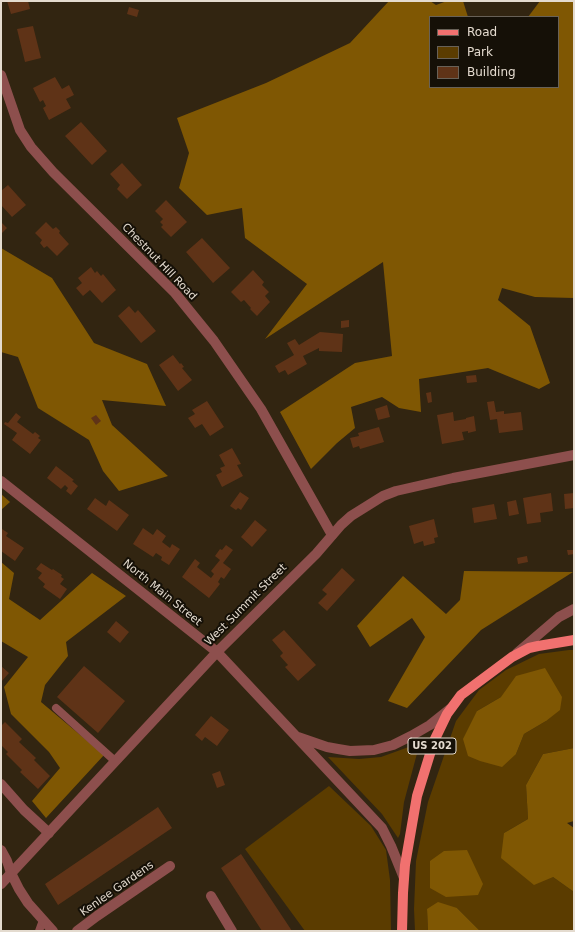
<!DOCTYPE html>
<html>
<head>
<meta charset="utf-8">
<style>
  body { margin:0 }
  #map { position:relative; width:575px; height:932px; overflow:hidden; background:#322511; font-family:"DejaVu Sans",sans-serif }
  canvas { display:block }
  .frame { position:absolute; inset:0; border:2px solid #e4dbcf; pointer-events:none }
  .legend { position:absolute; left:429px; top:16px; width:130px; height:72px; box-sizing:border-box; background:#151007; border:1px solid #686157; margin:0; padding:5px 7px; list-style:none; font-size:12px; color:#e4dbcf }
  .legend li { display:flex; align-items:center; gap:8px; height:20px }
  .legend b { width:20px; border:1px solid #686157 }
</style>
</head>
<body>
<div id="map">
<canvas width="575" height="932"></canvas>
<div class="frame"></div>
<ul class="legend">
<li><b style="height:5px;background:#f1716f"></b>Road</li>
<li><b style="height:11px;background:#5b3c00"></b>Park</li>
<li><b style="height:11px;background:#5f3317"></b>Building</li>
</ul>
</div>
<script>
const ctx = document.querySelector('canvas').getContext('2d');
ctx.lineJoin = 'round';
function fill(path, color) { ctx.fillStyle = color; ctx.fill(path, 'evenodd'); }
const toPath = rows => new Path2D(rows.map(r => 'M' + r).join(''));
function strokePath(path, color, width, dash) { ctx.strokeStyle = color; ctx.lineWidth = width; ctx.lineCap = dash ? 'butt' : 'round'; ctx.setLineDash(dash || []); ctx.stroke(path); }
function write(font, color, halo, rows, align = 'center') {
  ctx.font = font + ' "DejaVu Sans",sans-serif'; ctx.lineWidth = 4; ctx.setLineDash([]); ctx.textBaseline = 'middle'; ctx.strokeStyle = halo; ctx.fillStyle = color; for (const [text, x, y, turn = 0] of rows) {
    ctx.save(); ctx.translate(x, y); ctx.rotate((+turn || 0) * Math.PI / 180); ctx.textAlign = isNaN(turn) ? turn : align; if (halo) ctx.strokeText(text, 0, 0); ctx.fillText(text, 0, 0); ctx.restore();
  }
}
fill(toPath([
  [569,650,574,650,574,748,543,754,526,785,528,819,504,833,553,877,574,892,574,931,480,931,457,908,427,909,428,931,415,931,414,909,416,861,428,802,456,721,479,690,506,670,539,654],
  [501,697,546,721,524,734,516,754,477,711],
  [417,744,419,746,404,802,400,834,398,838,382,814,328,757,359,759,381,757],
  [329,786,371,826,386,850,390,880,391,931,305,931,245,849]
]), '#5b3c00');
fill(toPath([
  [389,1,430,1,436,5,447,1,463,1,468,17,430,17,430,87,558,87,558,17,528,17,540,1,574,1,574,298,535,297,502,288,498,300,530,326,550,383,539,389,488,368,419,379,421,412,399,408,382,397,351,407,355,428,337,443,311,469,280,412,355,363,392,356,383,262,265,339,307,284,245,238,242,208,207,215,179,188,189,153,177,118,266,83,350,43],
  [1,248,52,278,94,343,147,364,166,406,102,400,112,425,168,476,119,491,103,471,89,440,38,408,18,357,1,352],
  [1,494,10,502,1,510],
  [1,562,14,573,9,599,40,620,92,573,126,596,66,642,68,656,45,685,41,702,104,755,46,818,32,801,60,768,49,752,11,714,4,687,28,657,1,641],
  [464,571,573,572,481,630,407,708,388,701,425,637,412,618,370,647,357,626,403,576,446,614,460,600],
  [545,668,562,697,560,710,546,721,524,734,516,754,502,767,480,761,468,756,463,739,477,711,501,697,516,676],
  [574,748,574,821,567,823,574,828,574,892,553,877,534,885,501,858,504,833,528,819,526,785,543,754],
  [467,850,483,884,478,895,446,897,430,888,430,861,444,851],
  [438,902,457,908,480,931,428,931,427,909]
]), '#7f5703');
fill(toPath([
  [7,1,28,1,30,9,11,14],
  [129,7,139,10,137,17,127,14],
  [33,26,41,58,25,62,17,29],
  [55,77,62,89,69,85,74,95,66,99,71,108,49,120,43,108,46,106,43,100,40,102,33,88],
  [81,122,107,151,92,165,65,136],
  [122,163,142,185,127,199,117,189,120,185,110,174],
  [8,185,26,205,12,217,1,205,1,191],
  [166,200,187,222,171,237,161,227,163,225,160,222,163,219,155,211],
  [1,222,7,228,1,234],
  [46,222,53,229,56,227,60,231,59,233,69,244,57,256,47,246,44,248,40,243,42,240,35,233],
  [202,238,230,268,213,283,186,252],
  [91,267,95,273,97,271,101,276,103,274,116,290,102,303,90,290,83,296,76,288,82,283,78,278],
  [253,270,264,282,262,285,269,292,265,296,270,302,257,316,250,309,251,308,244,300,241,302,231,292],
  [129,306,135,313,138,310,156,331,141,343,118,316],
  [349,320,349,327,341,328,341,321],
  [320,332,343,334,342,352,319,351,319,348,303,356,307,364,288,375,285,370,279,373,275,366,294,355,287,343,295,339,299,345],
  [173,355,180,364,181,363,184,367,182,368,192,380,178,391,159,365],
  [476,375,477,382,467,383,466,376],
  [431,392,432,402,428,403,426,393],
  [207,401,224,427,210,436,202,424,195,428,188,418,195,414,192,410],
  [494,401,496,412,504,411,504,414,521,412,523,430,499,433,497,419,490,420,487,402],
  [387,405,390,417,378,420,375,409],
  [453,412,454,421,466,419,466,418,474,416,476,431,468,433,468,431,462,432,464,440,442,444,437,415],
  [16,413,21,417,17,422,33,434,35,432,40,436,38,438,41,440,30,454,12,440,17,433,4,424,5,422,8,423],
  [96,415,101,421,96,425,91,418],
  [379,427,384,442,360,449,359,446,353,448,350,438,359,436,358,433],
  [232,448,241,464,237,465,243,476,222,487,216,475,222,472,220,468,225,466,219,455],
  [56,466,74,480,72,481,78,486,71,495,66,491,68,488,65,485,61,489,47,478],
  [240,492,249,498,241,510,238,508,236,510,230,506],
  [551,493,553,511,540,513,541,522,527,524,523,498],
  [574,493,574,508,565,509,564,494],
  [95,498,106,506,109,500,129,515,117,531,87,509],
  [516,500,519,514,509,516,507,502],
  [494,504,497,519,474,523,472,508],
  [434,519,438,537,434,538,435,543,424,546,423,541,414,544,409,526],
  [255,520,267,530,252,547,241,537],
  [143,528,153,535,157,529,166,536,162,542,170,548,172,544,180,549,169,565,161,560,162,557,156,553,153,557,133,544],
  [2,529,8,533,6,536,24,548,15,561,1,551,1,530],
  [226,545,233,550,223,563,231,569,224,579,221,577,218,582,220,584,209,598,182,577,195,559,200,563,197,567,211,578,214,574,211,571,220,560,215,556,220,549,222,550],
  [567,550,574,550,574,554,568,555],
  [527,556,528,562,518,564,517,558],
  [41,563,52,570,53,569,62,575,61,577,64,579,60,584,67,589,60,599,43,587,45,584,38,578,42,573,36,569],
  [342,568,355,580,327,611,318,603,327,594,322,590],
  [116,621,129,632,120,643,107,632],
  [284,630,316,665,298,681,285,667,288,665,280,656,283,653,272,640],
  [1,666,9,673,1,682],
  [84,666,125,701,98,733,57,697],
  [211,716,229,730,217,746,205,737,202,741,195,735],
  [5,722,22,739,19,742,36,758,34,760,50,776,38,789,20,772,22,770,6,754,8,752,1,745,1,726],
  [220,771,225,785,217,788,212,774],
  [158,807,172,828,58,905,45,884],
  [241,854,292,931,262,931,221,868]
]), '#5f3317');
strokePath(toPath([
  [56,708,115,761],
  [39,931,43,920]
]), '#8d4f4d', 8);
strokePath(toPath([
  [1,75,20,130,31,147,53,172,175,293,214,341,261,409,332,535],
  [1,784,24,810,49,833],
  [1,850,7,861,11,873,19,889,28,903,53,931],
  [211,896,232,931],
  [77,931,97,916,170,866]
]), '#8d4f4d', 10);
strokePath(toPath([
  [1,481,217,652,382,828,391,846,404,878],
  [517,653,559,617,574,609],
  [298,737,327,747,338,749,350,751,374,750,393,745,411,736,430,725,450,709],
  [1,884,217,652,316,554,341,525,351,516,383,496,396,491,453,478,574,455]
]), '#8d4f4d', 10);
strokePath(toPath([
  [402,931,403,893,405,865,417,796,434,741,447,714,461,695,512,657,529,648,538,646,574,640]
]), '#f1716f', 10);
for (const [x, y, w] of [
  [432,746,48]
]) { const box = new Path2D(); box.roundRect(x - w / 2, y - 8, w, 16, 3); ctx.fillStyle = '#151007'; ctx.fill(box); strokePath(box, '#e4dbcf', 1); }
write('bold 10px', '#e4dbcf', null, [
  ["US 202",432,746]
]);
write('11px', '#e4dbcf', '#151007', [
  ["Chestnut Hill Road",159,262,46],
  ["North Main Street",162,593,39],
  ["West Summit Street",246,605,-45],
  ["Kenlee Gardens",117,889,-35]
]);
</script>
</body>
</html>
